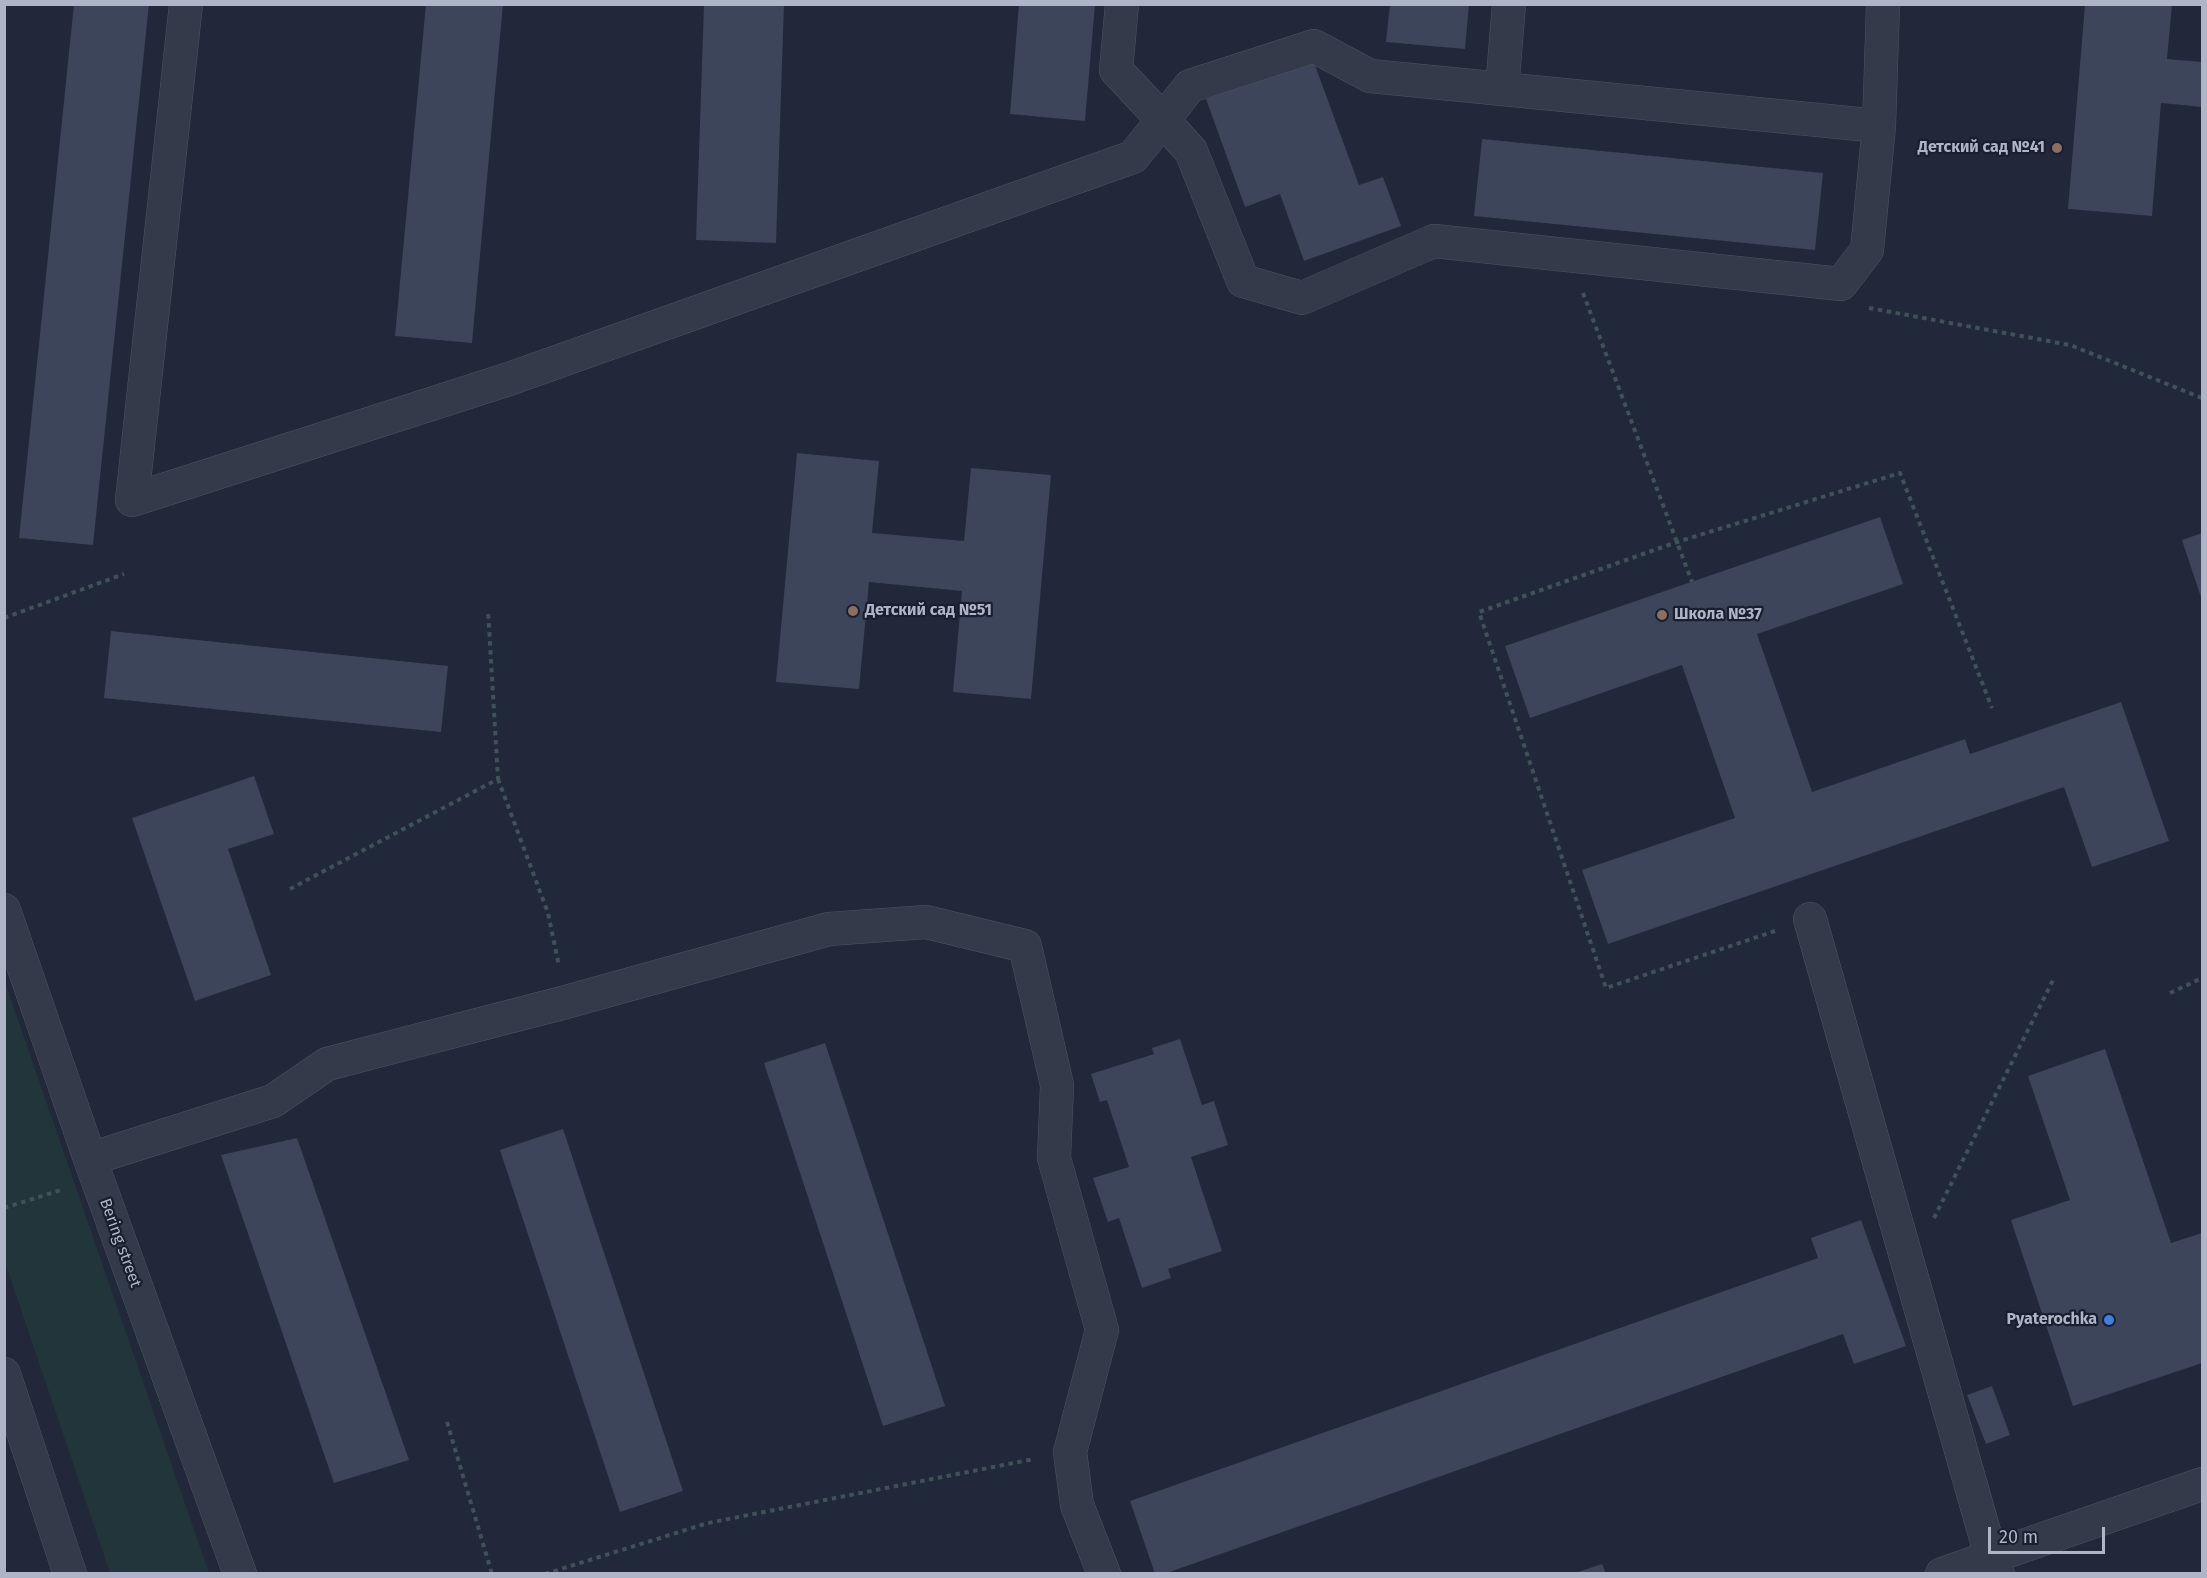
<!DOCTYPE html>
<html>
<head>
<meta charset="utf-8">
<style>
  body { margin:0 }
  #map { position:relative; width:2207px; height:1578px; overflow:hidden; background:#202839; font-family:"Fira Sans",sans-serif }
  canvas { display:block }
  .frame { position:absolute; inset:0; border:6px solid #aeb5c6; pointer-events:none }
  .scale { position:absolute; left:1988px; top:1527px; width:117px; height:27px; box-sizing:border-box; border:3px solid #aeb5c6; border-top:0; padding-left:8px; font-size:18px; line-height:21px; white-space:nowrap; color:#aeb5c6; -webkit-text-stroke:4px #191f2e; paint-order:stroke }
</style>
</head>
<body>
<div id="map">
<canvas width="2207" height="1578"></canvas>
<div class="frame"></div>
<div class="scale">20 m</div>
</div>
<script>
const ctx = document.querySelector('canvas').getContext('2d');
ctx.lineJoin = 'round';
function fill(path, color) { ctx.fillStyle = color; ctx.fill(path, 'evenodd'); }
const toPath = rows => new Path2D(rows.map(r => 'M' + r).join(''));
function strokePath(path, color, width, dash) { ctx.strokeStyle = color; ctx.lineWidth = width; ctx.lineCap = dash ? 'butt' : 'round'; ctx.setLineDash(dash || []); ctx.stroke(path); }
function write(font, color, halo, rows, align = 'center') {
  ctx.font = font + ' "Fira Sans",sans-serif'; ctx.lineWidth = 4.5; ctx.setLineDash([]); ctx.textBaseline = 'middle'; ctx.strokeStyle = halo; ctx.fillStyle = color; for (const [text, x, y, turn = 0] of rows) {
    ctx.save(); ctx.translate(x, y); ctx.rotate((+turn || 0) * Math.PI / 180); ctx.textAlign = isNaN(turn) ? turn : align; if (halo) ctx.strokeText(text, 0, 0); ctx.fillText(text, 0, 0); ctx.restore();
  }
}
fill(toPath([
  [5,982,209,1573,110,1573,5,1262]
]), '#22353a');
fill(toPath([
  [74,4,149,4,93,545,19,538],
  [426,4,503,4,472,343,395,336],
  [1019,4,1095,4,1085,121,1010,114],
  [1390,4,1469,4,1465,49,1386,42],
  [704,5,784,5,776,243,696,240],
  [2085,5,2172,5,2167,59,2202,62,2202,107,2161,103,2152,216,2068,209],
  [1313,60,1359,185,1383,177,1401,226,1304,261,1280,194,1245,207,1206,99],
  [1482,139,1823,173,1815,250,1474,216],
  [797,453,879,461,872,533,964,541,971,468,1051,475,1031,699,953,692,962,591,869,582,859,689,776,682],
  [1880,517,1903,584,1757,634,1812,792,1965,739,1970,754,2121,702,2169,841,2092,867,2064,787,1608,944,1582,870,1735,818,1682,665,1530,718,1505,646],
  [2202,533,2202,600,2182,540],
  [111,631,448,666,441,732,104,698],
  [254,776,274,834,228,849,271,975,195,1001,132,818],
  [1180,1039,1202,1105,1214,1101,1228,1145,1191,1157,1222,1251,1168,1269,1171,1278,1142,1288,1119,1218,1108,1222,1093,1178,1129,1167,1107,1100,1100,1102,1091,1074,1154,1054,1152,1048],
  [825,1043,945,1406,883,1426,764,1063],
  [2105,1049,2171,1243,2202,1233,2202,1363,2073,1406,2011,1220,2070,1200,2028,1076],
  [563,1129,683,1491,620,1512,500,1150],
  [297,1138,409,1460,334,1483,221,1155],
  [1861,1220,1906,1346,1854,1364,1843,1334,1164,1574,1155,1574,1130,1501,1818,1258,1811,1238],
  [1992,1386,2010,1435,1986,1444,1967,1395],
  [1602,1564,1606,1574,1575,1574,1575,1573]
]), '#3c4559');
const minor = toPath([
  [186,4,132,500,509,379,1133,157,1163,120,1190,86,1314,46,1370,76,1879,126,1867,250,1841,284,1434,241,1302,298,1243,281,1191,151,1163,120,1116,70,1122,4],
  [1502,89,1509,4],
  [1879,126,1883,4],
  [4,910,90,1159,240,1574],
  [1810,919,1991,1556,1998,1574],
  [90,1159,273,1101,327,1064,566,1002,829,929,926,922,1025,946,1057,1085,1054,1158,1102,1330,1070,1452,1077,1505,1104,1574],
  [4,1374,70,1574],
  [1942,1574,2202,1484]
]);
strokePath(minor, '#4e5564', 34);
strokePath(toPath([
  [1583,293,1692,582],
  [1869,308,2070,345,2202,398],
  [4,618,124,574],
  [498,779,548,913,559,966],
  [290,889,498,779,488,610],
  [1775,931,1606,988,1479,612,1677,542,1900,473,1992,708],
  [2170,993,2202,978],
  [4,1208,61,1190],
  [1934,1218,2053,980],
  [447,1422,492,1574],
  [545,1574,708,1523,1034,1459]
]), '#3f5258', 4, [4.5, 4.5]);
strokePath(minor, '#333a4a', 33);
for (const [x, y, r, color] of [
  [2057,148,6,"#8d6e63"],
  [853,611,6,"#8d6e63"],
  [1662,615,6,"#8d6e63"],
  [2109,1320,6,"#3f7fe0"]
]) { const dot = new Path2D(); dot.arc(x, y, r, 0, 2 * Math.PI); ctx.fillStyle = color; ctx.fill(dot); strokePath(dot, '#191f2e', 2); }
write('bold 16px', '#aeb5c6', '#191f2e', [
  ["Детский сад №41",2045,148],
  ["Детский сад №51",865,611,"left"],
  ["Школа №37",1674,615,"left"],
  ["Pyaterochka",2097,1320]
], 'right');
write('16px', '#aeb5c6', '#191f2e', [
  ["Bering street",120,1243,70]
]);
</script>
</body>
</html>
